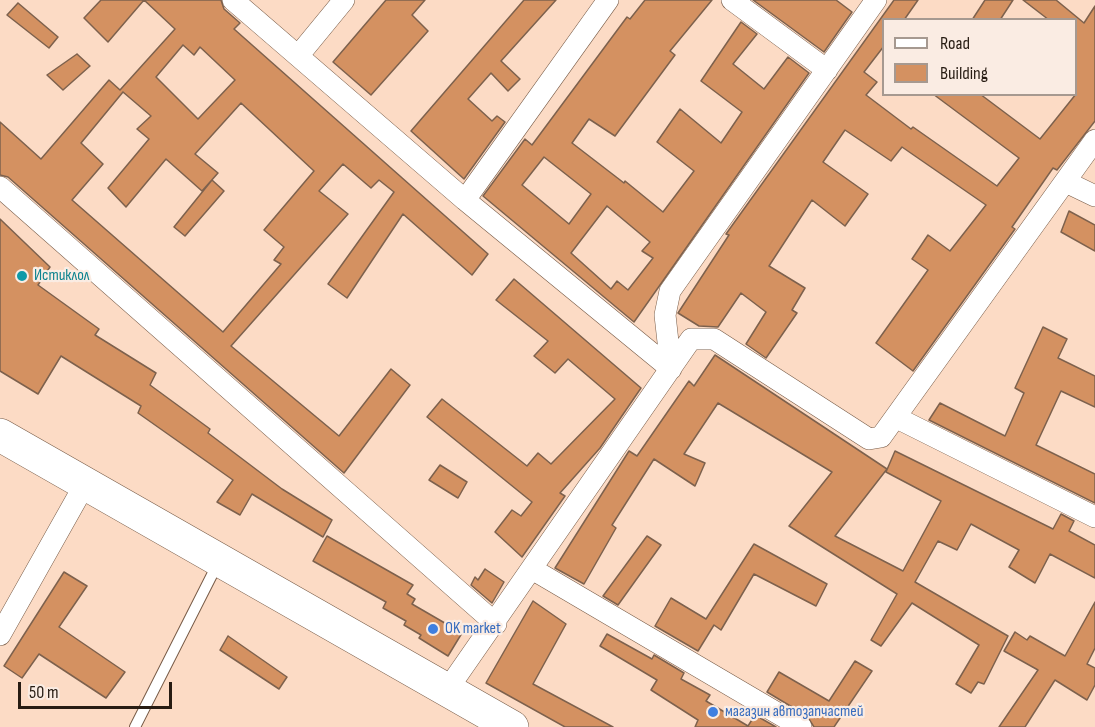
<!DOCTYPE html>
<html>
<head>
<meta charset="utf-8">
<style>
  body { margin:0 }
  #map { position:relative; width:1095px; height:727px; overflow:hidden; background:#fcdbc5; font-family:"Sofia Sans Condensed",sans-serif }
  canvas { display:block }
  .legend { position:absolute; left:882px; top:18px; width:195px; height:78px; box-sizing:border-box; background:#faece3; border:2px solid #a69990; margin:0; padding:8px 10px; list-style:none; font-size:18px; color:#271c13 }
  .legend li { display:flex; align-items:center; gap:12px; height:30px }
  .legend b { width:30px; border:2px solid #a69990 }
  .scale { position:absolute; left:18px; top:682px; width:154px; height:27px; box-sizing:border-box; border:3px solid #271c13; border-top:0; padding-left:8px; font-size:18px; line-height:21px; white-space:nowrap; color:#271c13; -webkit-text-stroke:4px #faece3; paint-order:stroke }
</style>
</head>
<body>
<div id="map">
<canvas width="1095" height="727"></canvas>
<ul class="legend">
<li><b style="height:8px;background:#fff"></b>Road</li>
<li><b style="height:16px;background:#d49161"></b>Building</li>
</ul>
<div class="scale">50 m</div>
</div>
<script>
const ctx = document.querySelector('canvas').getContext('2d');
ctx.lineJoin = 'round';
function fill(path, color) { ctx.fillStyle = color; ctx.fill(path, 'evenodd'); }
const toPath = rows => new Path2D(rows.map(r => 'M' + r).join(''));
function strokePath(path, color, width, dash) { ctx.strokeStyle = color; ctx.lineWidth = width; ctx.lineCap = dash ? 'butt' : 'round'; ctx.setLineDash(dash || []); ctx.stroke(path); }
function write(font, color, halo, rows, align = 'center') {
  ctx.font = font + ' "Sofia Sans Condensed",sans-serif'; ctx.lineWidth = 4.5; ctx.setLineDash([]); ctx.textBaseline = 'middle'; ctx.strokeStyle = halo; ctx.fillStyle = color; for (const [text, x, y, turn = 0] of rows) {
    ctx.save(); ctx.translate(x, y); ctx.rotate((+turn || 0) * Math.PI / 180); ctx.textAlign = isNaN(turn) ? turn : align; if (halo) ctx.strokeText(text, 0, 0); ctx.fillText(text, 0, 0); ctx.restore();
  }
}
const building = toPath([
  [101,0,144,0,108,42,84,18,101,0],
  [144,0,221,0,224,9,240,23,234,29,488,254,472,275,403,214,347,298,328,284,394,192,379,180,371,188,343,164,319,191,348,214,231,346,339,436,391,369,410,385,344,473,8,177,0,175,0,122,41,159,109,80,120,90,175,29,144,0],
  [183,45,194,55,200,47,235,80,198,119,156,77,183,45],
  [123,92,151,116,137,129,149,139,108,188,126,207,166,159,202,191,218,173,195,154,241,103,314,171,264,230,284,247,274,260,281,264,223,332,72,200,103,164,81,143,123,92],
  [386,0,425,0,412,15,428,31,371,95,333,62,386,0],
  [524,0,556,0,501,61,520,79,508,91,491,73,468,99,492,121,497,116,505,122,464,179,411,131,524,0],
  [645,0,712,0,670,51,675,55,615,136,589,119,572,143,624,183,625,181,663,212,694,171,657,142,680,109,721,143,742,112,701,81,741,22,757,34,733,64,764,89,788,57,809,73,634,322,483,196,525,139,532,145,627,17,630,19,645,0],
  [544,157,591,194,569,224,522,185,544,157],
  [607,206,650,242,642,251,653,258,628,290,617,281,611,289,571,253,607,206],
  [753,0,836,0,852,12,824,52,753,0],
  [894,0,918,0,904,20,884,20,884,46,864,72,877,82,866,95,911,129,913,127,997,186,1019,158,933,94,980,94,1040,139,1076,94,1076,20,1049,20,1023,0,1056,0,1084,23,1095,6,1095,121,1057,170,1053,168,1012,227,1015,229,913,371,876,343,928,270,912,259,928,235,950,251,986,205,902,147,891,161,845,130,823,162,868,194,845,226,812,200,769,266,805,288,792,310,797,313,766,358,746,344,766,312,741,293,718,327,699,326,678,313,729,235,726,234,894,0],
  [985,0,1013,0,1000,20,972,20,985,0],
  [18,3,58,37,49,48,7,15,18,3],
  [77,54,90,66,63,90,47,75,77,54],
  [212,180,224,191,185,236,174,227,212,180],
  [1069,211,1095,225,1095,251,1061,232,1069,211],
  [0,219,50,267,38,285,99,329,95,335,156,373,150,385,210,429,208,433,282,489,332,520,323,537,252,494,240,515,217,502,233,480,138,413,141,406,61,356,38,394,0,371,0,219],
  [514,279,641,388,600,448,560,493,565,496,522,557,495,532,512,510,521,516,532,502,427,417,442,399,527,466,538,453,551,464,615,399,568,359,555,373,534,356,548,341,496,300,514,279],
  [1043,327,1067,339,1058,358,1095,376,1095,407,1061,391,1036,445,1095,474,1095,503,929,420,940,403,1005,436,1024,393,1015,388,1043,327],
  [715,355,887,469,835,536,903,571,941,501,886,472,895,451,1053,529,1061,514,1074,521,1069,531,1095,545,1095,578,1050,554,1035,583,1009,567,1019,550,971,524,957,550,938,541,915,582,1008,636,984,684,978,682,971,693,956,684,979,645,912,603,881,646,871,640,897,594,789,526,832,472,718,403,684,454,705,463,695,486,654,459,612,525,616,528,584,584,555,568,629,451,637,456,689,381,694,386,715,355],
  [440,465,467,482,458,498,429,480,440,465],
  [327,536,413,585,407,594,415,599,412,604,462,633,448,656,419,638,421,635,404,625,406,621,383,608,386,602,313,561,327,536],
  [647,536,661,545,618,605,603,596,647,536],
  [754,544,827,584,816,606,754,574,721,630,714,625,698,651,655,626,671,598,706,619,754,544],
  [485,569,504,582,492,603,471,585,475,577,478,580,485,569],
  [64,572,87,586,59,627,125,672,106,698,39,654,22,678,4,666,64,572],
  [533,601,566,624,533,684,613,727,565,727,486,683,533,601],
  [1095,602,1095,648,1087,664,1095,668,1095,685,1087,700,1055,680,1025,727,999,727,1038,670,1004,651,1015,632,1027,640,1030,636,1065,656,1095,602],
  [607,634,652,659,654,655,684,673,681,679,710,695,706,701,748,726,755,715,776,727,695,727,698,720,651,690,657,680,600,646,607,634],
  [228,636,287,677,279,689,220,650,228,636],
  [855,661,872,671,834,727,814,727,807,716,767,692,779,672,829,701,855,661]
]);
fill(building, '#d49161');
strokePath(building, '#7d614d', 1.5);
const lane = toPath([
  [135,727,218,563]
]);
const street = toPath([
  [233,0,465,200,671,369],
  [732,0,827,70],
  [298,56,344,0],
  [1066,182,1095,196],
  [0,187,496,624],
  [465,200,608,0],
  [671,369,665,315,670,291,876,0],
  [897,418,1095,517],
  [532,569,801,727],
  [0,635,85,484],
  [447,690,691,339,714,339,869,439,881,437,1095,140]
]);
const primary = toPath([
  [0,435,512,727]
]);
strokePath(lane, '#775b47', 12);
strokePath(street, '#775b47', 22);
strokePath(primary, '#775b47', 34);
strokePath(lane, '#fff', 10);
strokePath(street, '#fff', 21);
strokePath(primary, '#fff', 33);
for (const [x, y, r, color] of [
  [22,276,6,"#0f9aa8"],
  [433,629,6,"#3f7fe0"],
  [713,712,6,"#3f7fe0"]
]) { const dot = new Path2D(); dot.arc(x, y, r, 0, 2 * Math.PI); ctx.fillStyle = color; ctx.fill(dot); strokePath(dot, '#faece3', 2); }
write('16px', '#0d838f', '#faece3', [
  ["Истиклол",34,276]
], 'left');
write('16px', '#366cbe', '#faece3', [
  ["OK market",445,629],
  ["магазин автозапчастей",725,712]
], 'left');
</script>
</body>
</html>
